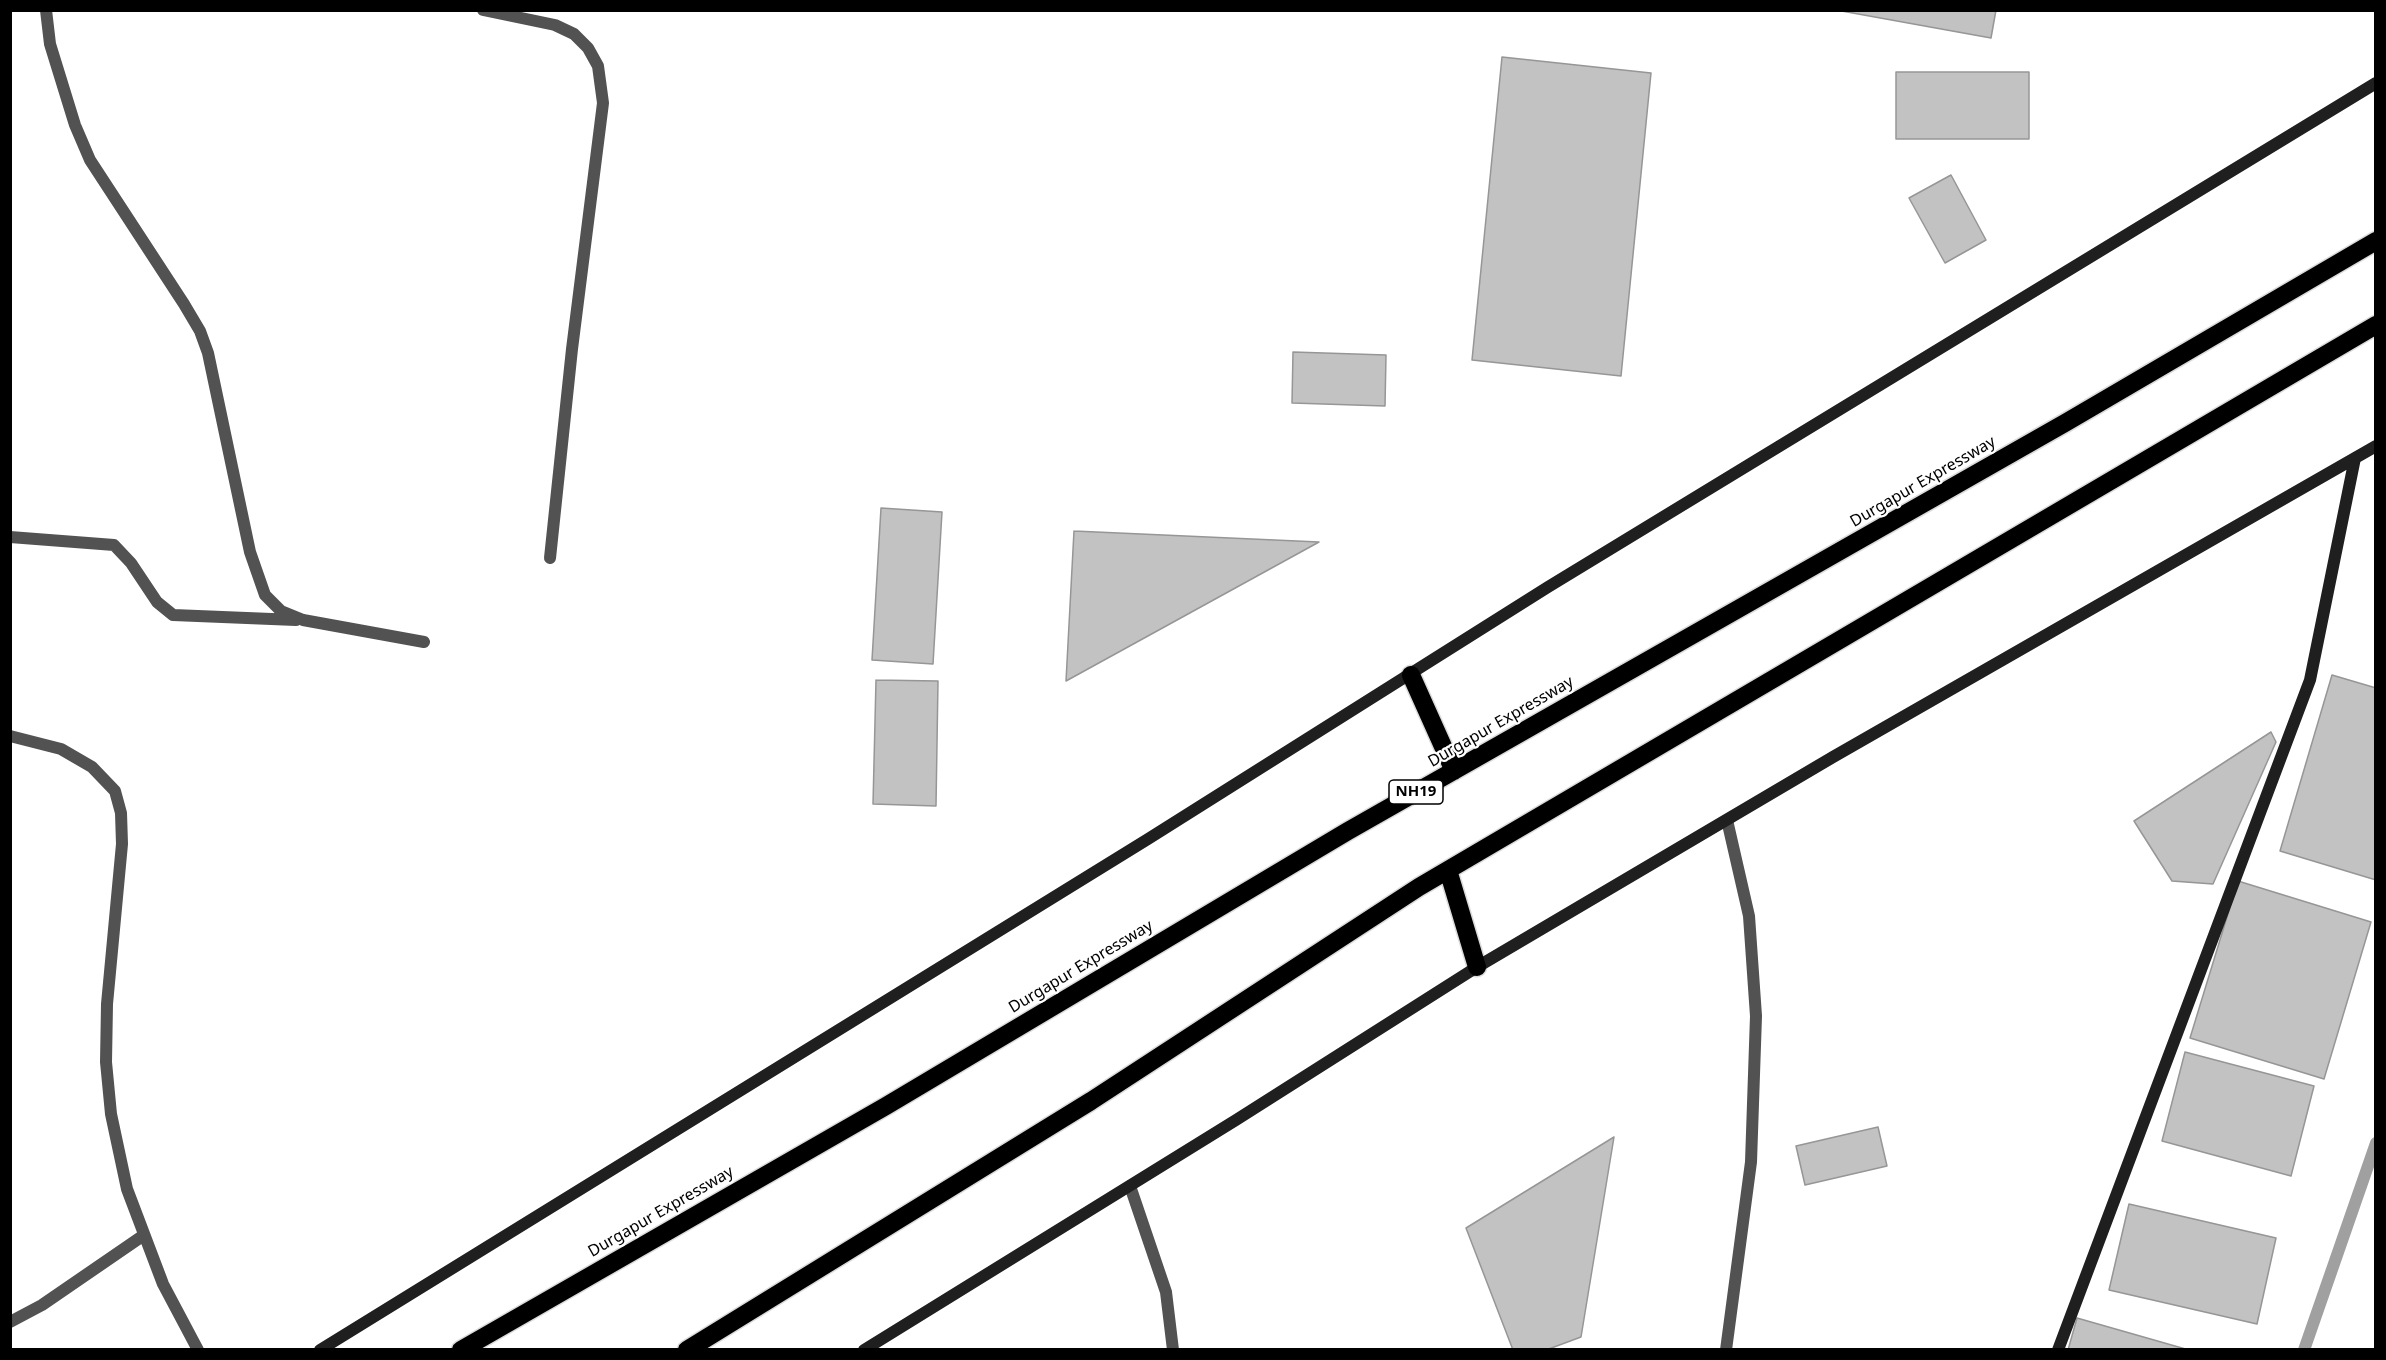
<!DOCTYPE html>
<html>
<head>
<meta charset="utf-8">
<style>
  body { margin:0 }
  #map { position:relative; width:2386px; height:1360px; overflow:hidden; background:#fff; font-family:"Noto Sans",sans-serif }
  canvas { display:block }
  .frame { position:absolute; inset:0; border:12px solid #000; pointer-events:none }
</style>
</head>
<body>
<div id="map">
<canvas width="2386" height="1360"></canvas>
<div class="frame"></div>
</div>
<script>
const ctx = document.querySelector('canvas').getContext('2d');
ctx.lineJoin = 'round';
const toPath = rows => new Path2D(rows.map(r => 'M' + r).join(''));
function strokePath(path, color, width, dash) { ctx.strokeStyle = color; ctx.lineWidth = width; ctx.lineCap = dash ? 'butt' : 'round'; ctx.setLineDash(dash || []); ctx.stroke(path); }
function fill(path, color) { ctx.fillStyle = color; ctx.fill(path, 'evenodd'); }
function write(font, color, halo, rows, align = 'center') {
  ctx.font = font + ' "Noto Sans",sans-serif'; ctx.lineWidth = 4.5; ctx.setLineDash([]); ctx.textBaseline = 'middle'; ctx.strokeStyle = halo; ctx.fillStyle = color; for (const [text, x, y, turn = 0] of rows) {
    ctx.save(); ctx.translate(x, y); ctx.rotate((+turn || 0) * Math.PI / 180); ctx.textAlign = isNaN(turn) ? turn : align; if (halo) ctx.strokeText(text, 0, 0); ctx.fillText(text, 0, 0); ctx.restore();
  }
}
strokePath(toPath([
  [2304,1350,2376,1143]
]), '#a0a0a0', 12);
const building = toPath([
  [1836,10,1996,10,1991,38,1836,10],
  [1502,57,1651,73,1621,376,1472,360,1502,57],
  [1896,72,2029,72,2029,139,1896,139,1896,72],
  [1951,175,1986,240,1945,263,1909,198,1951,175],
  [1293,352,1386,355,1385,406,1292,403,1293,352],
  [881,508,942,512,933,664,872,660,881,508],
  [1074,531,1319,542,1066,681,1074,531],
  [2332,675,2376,688,2376,880,2280,851,2332,675],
  [876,680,938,681,936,806,873,804,876,680],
  [2271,732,2276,742,2213,884,2172,881,2134,821,2271,732],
  [2238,881,2371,922,2324,1079,2190,1038,2238,881],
  [2185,1052,2314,1086,2291,1176,2162,1141,2185,1052],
  [1878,1127,1887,1166,1805,1185,1796,1146,1878,1127],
  [1614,1137,1581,1337,1546,1350,1513,1350,1466,1228,1614,1137],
  [2129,1204,2276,1238,2257,1324,2109,1290,2129,1204],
  [2077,1318,2189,1350,2068,1350,2077,1318]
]);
fill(building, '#c2c2c2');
strokePath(building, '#969696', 1.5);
const highway = toPath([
  [1411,675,1454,771],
  [1448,870,1477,967],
  [461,1350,886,1106,1348,831,2065,423,2376,241],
  [687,1350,1091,1101,1419,887,2376,325]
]);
strokePath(highway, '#dbdbdb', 21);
strokePath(toPath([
  [1726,1350,1751,1162,1756,1016,1749,916,1727,820]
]), '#525252', 12);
strokePath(toPath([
  [46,10,50,44,75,125,90,160,184,304,200,331,208,353,250,552,265,595,281,611,303,620,424,642],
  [483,10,555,25,574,34,588,48,598,66,603,103,572,349,550,558],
  [10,537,114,545,131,563,157,602,173,615,296,620],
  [10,736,61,749,92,767,115,791,121,813,122,844,107,1004,106,1062,111,1114,127,1189,163,1284,198,1350],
  [1130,1186,1166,1292,1173,1350],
  [10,1322,42,1305,144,1235]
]), '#525252', 12);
strokePath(toPath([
  [320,1350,1148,839,1548,587,2376,83],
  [864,1350,1236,1120,1477,967,1833,757,2376,446],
  [2058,1350,2310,680,2355,458]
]), '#1f1f1f', 12);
strokePath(highway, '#000', 18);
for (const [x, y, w] of [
  [1416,792,54]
]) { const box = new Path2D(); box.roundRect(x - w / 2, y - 12, w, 24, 4.5); ctx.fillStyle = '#fff'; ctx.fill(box); strokePath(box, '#000', 1.5); }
write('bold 15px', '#000', null, [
  ["NH19",1416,792]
]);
write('16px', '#000', '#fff', [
  ["Durgapur Expressway",1923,482,-30],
  ["Durgapur Expressway",1501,722,-30],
  ["Durgapur Expressway",1081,967,-31],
  ["Durgapur Expressway",661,1212,-30]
]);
</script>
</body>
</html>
